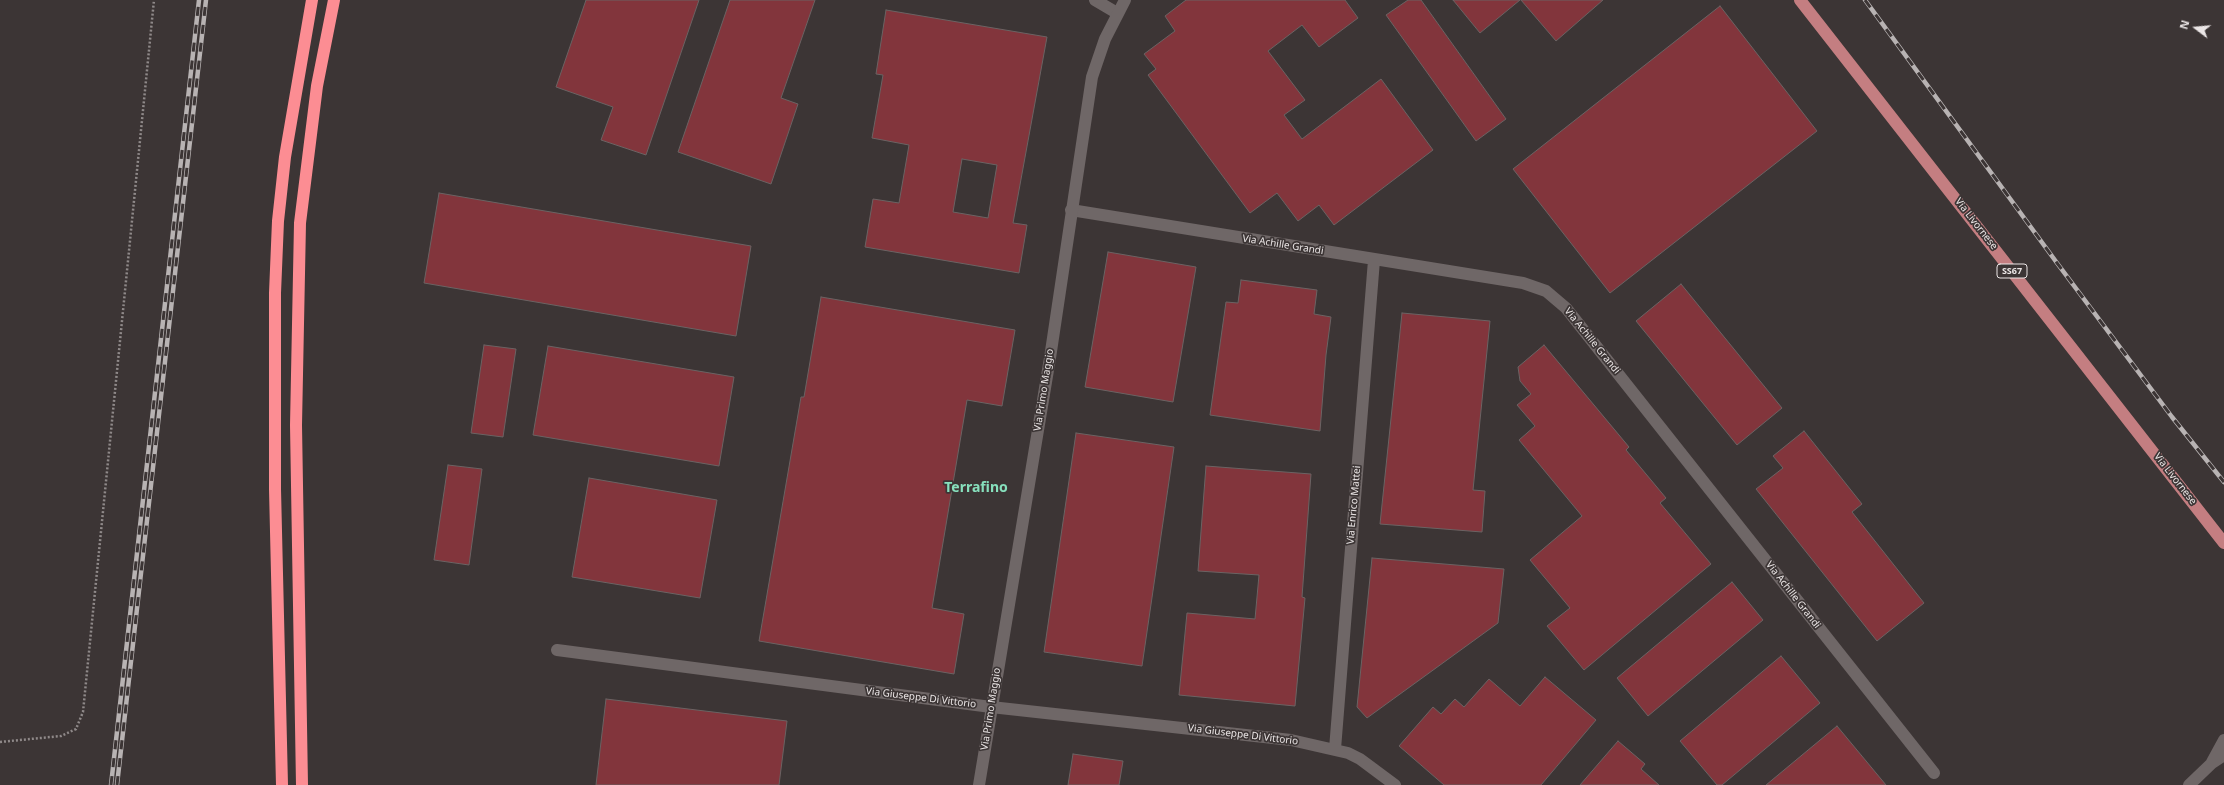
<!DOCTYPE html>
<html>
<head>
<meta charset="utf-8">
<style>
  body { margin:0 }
  #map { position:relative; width:2224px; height:785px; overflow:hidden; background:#3c3535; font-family:"Noto Sans",sans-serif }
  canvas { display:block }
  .north { position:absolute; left:2176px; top:8px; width:40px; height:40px; -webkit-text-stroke:3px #3c3535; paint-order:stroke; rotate:286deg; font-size:11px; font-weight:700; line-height:16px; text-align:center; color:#ebe6e6 }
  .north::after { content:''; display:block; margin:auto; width:14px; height:18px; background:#ebe6e6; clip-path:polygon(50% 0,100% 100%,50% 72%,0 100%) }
</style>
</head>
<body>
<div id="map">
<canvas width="2224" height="785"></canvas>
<div class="north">N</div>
</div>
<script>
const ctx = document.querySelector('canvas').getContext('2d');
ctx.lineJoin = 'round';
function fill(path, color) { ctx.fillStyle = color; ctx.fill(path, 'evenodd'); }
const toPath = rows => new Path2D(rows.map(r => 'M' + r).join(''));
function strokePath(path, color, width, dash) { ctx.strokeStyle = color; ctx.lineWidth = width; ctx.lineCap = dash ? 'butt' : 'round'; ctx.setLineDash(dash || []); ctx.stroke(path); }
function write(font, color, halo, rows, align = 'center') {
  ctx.font = font + ' "Noto Sans",sans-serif'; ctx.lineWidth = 3.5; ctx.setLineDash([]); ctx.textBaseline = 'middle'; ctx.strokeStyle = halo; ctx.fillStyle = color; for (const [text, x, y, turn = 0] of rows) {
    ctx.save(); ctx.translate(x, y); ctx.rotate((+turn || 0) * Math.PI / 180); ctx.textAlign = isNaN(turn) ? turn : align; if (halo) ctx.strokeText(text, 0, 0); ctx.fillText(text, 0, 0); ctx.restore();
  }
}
const building = toPath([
  [586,0,699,0,646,155,601,140,613,107,556,87,586,0],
  [730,0,815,0,781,98,798,104,771,184,678,152,730,0],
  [1186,0,1345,0,1358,18,1319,47,1302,25,1268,51,1305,100,1284,115,1302,139,1381,79,1433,150,1334,225,1319,205,1298,221,1277,193,1250,213,1148,75,1156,69,1144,54,1175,31,1165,16,1186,0],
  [1408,0,1421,0,1506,119,1476,141,1386,15,1408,0],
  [1453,0,1520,0,1480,33,1453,0],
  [1521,0,1603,0,1556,41,1521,0],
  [1720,6,1817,131,1610,293,1513,169,1720,6],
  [886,10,1047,37,1013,223,1027,225,1019,273,865,247,873,199,899,203,909,145,872,138,883,75,876,74,886,10],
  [962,159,997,165,988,218,953,212,962,159],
  [439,193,751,246,736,336,424,283,439,193],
  [1108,252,1196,267,1173,402,1085,387,1108,252],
  [1241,280,1317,290,1314,314,1331,317,1326,355,1320,431,1210,415,1226,302,1238,303,1241,280],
  [1681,284,1782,408,1737,445,1636,321,1681,284],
  [821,297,1015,330,1002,406,967,400,932,608,964,614,954,674,759,641,801,397,804,397,821,297],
  [1402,313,1490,321,1473,490,1485,491,1482,532,1380,524,1402,313],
  [484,345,516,349,503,437,471,433,484,345],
  [1544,345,1629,447,1626,450,1666,498,1660,503,1711,564,1584,670,1547,626,1570,608,1530,560,1582,516,1519,440,1535,426,1517,405,1531,394,1520,381,1518,367,1544,345],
  [548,346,734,377,719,466,533,435,548,346],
  [1804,431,1862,504,1852,512,1924,603,1877,641,1756,489,1783,468,1773,456,1804,431],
  [1076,433,1174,447,1142,666,1044,652,1076,433],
  [448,465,482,469,469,565,434,560,448,465],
  [1206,466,1311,474,1302,597,1305,598,1295,706,1179,695,1187,613,1255,619,1259,575,1198,571,1206,466],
  [589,478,717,500,700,598,572,577,589,478],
  [1372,558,1504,569,1498,623,1367,718,1357,707,1372,558],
  [1732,582,1763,620,1648,716,1617,678,1732,582],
  [1781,656,1820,703,1722,785,1717,785,1680,741,1781,656],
  [1545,677,1596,720,1541,785,1444,785,1399,746,1433,707,1441,714,1455,699,1464,707,1489,679,1520,706,1545,677],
  [606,699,787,721,779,785,596,785,606,699],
  [1837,726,1886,785,1766,785,1837,726],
  [1618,741,1645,764,1641,769,1659,785,1580,785,1618,741],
  [1073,754,1123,761,1119,785,1068,785,1073,754]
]);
fill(building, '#82353c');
strokePath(building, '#6b6363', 1);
strokePath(toPath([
  [0,742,61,736,76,729,83,712,154,0]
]), '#8f8989', 2.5, [2, 2]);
strokePath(toPath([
  [1095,0,1117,13],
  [1071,210,1523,283,1546,291,1566,308,1934,773],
  [557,650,991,707,1291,740,1348,753,1360,759,1395,785],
  [1335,749,1374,260]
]), '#6f6767', 12);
strokePath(toPath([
  [2212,762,2224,740],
  [979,785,1050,358,1092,77,1105,39,1125,0],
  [2189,785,2212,763,2224,755]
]), '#6f6767', 12);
strokePath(toPath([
  [1800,0,2224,543]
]), '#c47e81', 12);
strokePath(toPath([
  [282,785,275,489,275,293,278,221,285,157,312,0],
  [302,785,296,425,300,223,317,86,334,0]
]), '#fc8d93', 12);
const rail = toPath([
  [1865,0,2057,263,2172,417,2224,482],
  [111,785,199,0],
  [117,785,206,0]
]);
strokePath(rail, '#b8b3b3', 4.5);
strokePath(rail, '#3c3535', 3, [9]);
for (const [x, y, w] of [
  [2012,271,30]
]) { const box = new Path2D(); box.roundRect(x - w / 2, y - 7, w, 14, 3); ctx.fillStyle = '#3c3535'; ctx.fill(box); strokePath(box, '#ebe6e6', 1); }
write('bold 9px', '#ebe6e6', null, [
  ["SS67",2012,271]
]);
write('10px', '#ebe6e6', '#3c3535', [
  ["Via Livornese",1976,224,52],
  ["Via Achille Grandi",1283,245,9],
  ["Via Achille Grandi",1592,341,51],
  ["Via Primo Maggio",1044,390,-81],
  ["Via Livornese",2175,479,52],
  ["Via Enrico Mattei",1354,505,-85],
  ["Via Achille Grandi",1793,595,52],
  ["Via Giuseppe Di Vittorio",921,698,7],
  ["Via Primo Maggio",991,709,-81],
  ["Via Giuseppe Di Vittorio",1243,735,7]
]);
write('bold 14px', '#87e0bd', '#3c3535', [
  ["Terrafino",976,488]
]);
</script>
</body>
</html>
